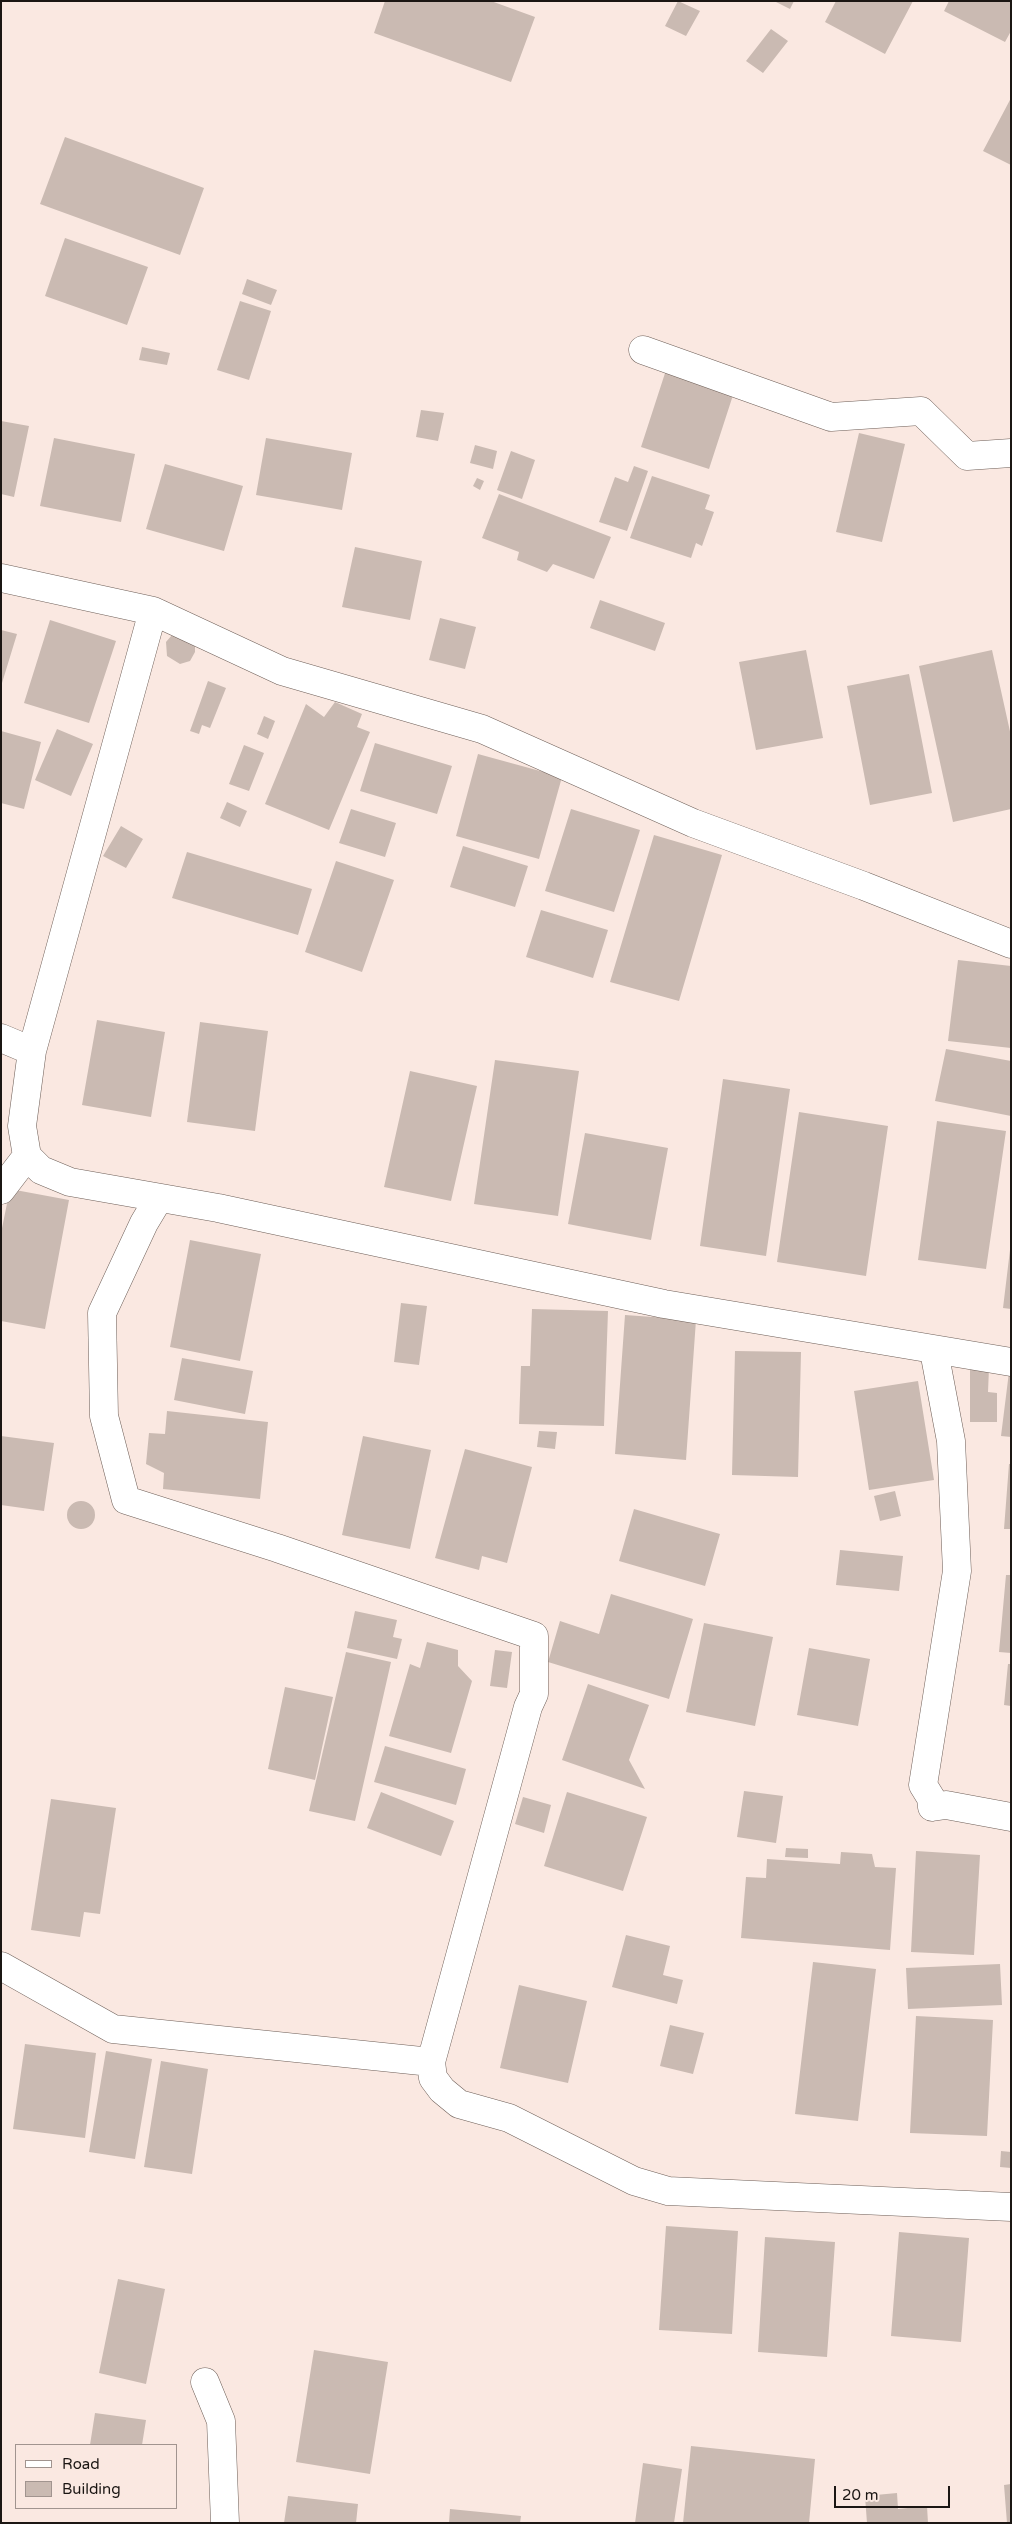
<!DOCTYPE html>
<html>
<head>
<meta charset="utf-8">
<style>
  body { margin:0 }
  #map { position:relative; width:1012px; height:2524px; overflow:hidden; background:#fae8e1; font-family:"Varela Round",sans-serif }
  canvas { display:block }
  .frame { position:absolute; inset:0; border:2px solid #1b1613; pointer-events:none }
  .legend { position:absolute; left:15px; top:2444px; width:162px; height:65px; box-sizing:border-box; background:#fae8e1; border:1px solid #a1948f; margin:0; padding:6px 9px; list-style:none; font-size:15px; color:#1b1613 }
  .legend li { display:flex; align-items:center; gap:10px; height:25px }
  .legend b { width:25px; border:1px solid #a1948f }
  .scale { position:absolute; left:834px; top:2486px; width:116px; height:22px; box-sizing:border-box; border:2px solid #1b1613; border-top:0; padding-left:6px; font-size:15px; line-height:18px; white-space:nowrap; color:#1b1613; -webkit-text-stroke:4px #fae8e1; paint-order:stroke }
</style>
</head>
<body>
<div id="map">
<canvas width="1012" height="2524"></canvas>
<div class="frame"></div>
<ul class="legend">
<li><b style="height:6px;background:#fff"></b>Road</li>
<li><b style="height:14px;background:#cabab2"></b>Building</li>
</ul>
<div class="scale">20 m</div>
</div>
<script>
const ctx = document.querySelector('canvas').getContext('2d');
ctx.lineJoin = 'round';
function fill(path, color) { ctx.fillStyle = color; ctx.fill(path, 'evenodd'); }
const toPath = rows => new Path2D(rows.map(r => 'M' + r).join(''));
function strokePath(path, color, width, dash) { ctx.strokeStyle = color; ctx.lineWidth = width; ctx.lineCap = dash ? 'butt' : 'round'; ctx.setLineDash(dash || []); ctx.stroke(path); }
fill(toPath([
  [385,1,491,1,535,17,511,82,374,33],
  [678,1,700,11,686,36,665,26],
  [774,1,794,1,790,9],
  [836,1,913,1,885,54,825,22],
  [949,1,1011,1,1011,31,1005,42,944,11],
  [771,29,788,41,763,73,746,61],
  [1011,98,1011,165,983,151],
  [65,137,204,188,180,255,40,204],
  [65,238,148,267,127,325,45,296],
  [247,279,277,290,271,305,242,294],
  [240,301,271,311,249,380,217,370],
  [142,347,170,353,167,365,139,360],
  [667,367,735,389,709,469,641,447],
  [421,410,444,413,438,441,416,437],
  [1,421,29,426,14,497,1,494],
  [859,433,905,444,882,542,836,532],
  [54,438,135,454,121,522,40,506],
  [266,438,352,453,342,510,256,495],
  [475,445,497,451,493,469,470,463],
  [511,451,535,460,522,499,497,490],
  [165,464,243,486,224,551,146,529],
  [634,466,648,471,627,531,599,522,615,477,628,482],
  [652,476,710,495,705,509,714,512,702,546,696,543,691,558,630,538],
  [477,478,484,481,480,490,473,486],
  [499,494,611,537,594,579,553,564,547,572,517,560,519,552,482,538],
  [355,547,422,561,410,620,342,607],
  [600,600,665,623,655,651,590,628],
  [440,618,476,627,465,669,429,660],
  [50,620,116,641,89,723,24,703],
  [1,630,17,634,2,683,1,683],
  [172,635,195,642,195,652,190,661,180,664,167,656,166,642],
  [806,650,823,738,756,750,739,662],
  [992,650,1011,736,1011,809,953,822,919,666],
  [909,674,932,793,870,805,847,686],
  [208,681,226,688,210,728,202,725,199,734,190,731],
  [335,702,362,714,357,727,370,732,329,830,265,804,306,704,324,717],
  [264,716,275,721,268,739,257,734],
  [57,729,93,744,71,796,35,780],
  [1,731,41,742,24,809,1,803],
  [375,743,452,766,437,814,360,791],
  [244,745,264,753,249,791,229,784],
  [478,754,562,777,539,859,456,836],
  [227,802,247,811,240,827,220,818],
  [351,809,396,823,385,857,339,843],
  [571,809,640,830,614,912,545,891],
  [121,826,143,839,126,868,103,856],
  [654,835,722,855,679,1001,610,982],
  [463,846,528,866,515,907,450,887],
  [187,852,312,889,298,935,172,898],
  [336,861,394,880,362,972,305,952],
  [541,910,608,930,593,978,526,957],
  [958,960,1011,966,1011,1048,948,1041],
  [97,1020,165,1032,151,1117,82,1105],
  [200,1022,268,1031,255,1131,187,1122],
  [946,1049,1011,1061,1011,1116,935,1101],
  [495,1060,579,1071,558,1216,474,1204],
  [410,1071,477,1086,451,1201,384,1187],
  [723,1079,790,1089,766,1256,700,1246],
  [799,1112,888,1126,866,1276,777,1262],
  [937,1121,1006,1131,986,1269,918,1260],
  [585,1133,668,1148,651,1240,568,1224],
  [10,1189,69,1200,45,1329,1,1321,1,1233],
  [190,1240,261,1254,240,1361,170,1347],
  [1010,1250,1011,1250,1011,1309,1003,1308],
  [401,1303,427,1306,419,1365,394,1362],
  [532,1309,608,1311,604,1426,519,1424,521,1366,530,1366],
  [625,1315,696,1320,686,1460,615,1454],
  [735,1351,801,1352,798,1477,732,1475],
  [182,1358,253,1371,245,1414,174,1400],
  [970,1368,989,1368,988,1392,997,1393,997,1422,970,1422],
  [1009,1372,1011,1372,1011,1437,1001,1436],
  [918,1381,934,1480,869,1490,854,1391],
  [167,1411,268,1422,260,1499,163,1489,164,1473,146,1464,149,1433,165,1434],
  [539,1431,557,1432,555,1449,537,1447],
  [1,1436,54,1443,44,1511,1,1505],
  [363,1436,431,1450,410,1549,342,1535],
  [465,1449,532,1467,507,1563,482,1556,479,1570,435,1558],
  [1009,1464,1011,1464,1011,1529,1004,1529],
  [895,1491,901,1516,880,1521,874,1496],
  '67 1515a14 14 0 1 1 28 0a14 14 0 1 1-28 0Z',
  [634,1509,720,1534,705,1586,619,1561],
  [840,1550,903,1556,899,1591,836,1585],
  [1006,1575,1011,1575,1011,1653,999,1652],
  [611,1594,693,1619,669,1699,548,1662,560,1621,599,1634],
  [355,1611,397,1620,393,1637,402,1639,397,1659,347,1648],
  [704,1623,773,1637,755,1726,686,1712],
  [427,1642,458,1650,458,1666,472,1681,451,1753,389,1736,410,1664,420,1668],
  [809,1648,870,1659,858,1726,797,1715],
  [495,1650,512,1652,507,1688,490,1686],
  [346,1652,391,1662,355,1821,309,1811],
  [1008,1664,1011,1664,1011,1706,1004,1705],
  [588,1684,649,1705,629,1760,645,1789,562,1760],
  [285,1687,333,1697,315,1780,268,1769],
  [385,1746,466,1769,456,1805,374,1782],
  [744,1791,783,1796,776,1843,737,1837],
  [381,1792,454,1821,441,1856,367,1828],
  [567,1792,647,1817,623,1891,544,1866],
  [523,1797,551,1805,544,1833,515,1824],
  [51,1799,116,1808,100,1914,84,1912,80,1937,31,1930],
  [786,1848,808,1849,808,1858,785,1857],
  [916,1851,980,1855,974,1955,911,1952],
  [841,1852,872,1854,875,1867,896,1868,890,1950,741,1938,746,1877,766,1878,767,1859,840,1864],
  [626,1935,670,1946,663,1975,683,1980,677,2004,612,1987],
  [813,1962,876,1969,858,2121,795,2114],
  [1000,1964,1002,2005,908,2009,906,1968],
  [519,1985,587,2001,568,2083,500,2068],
  [916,2016,993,2020,987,2136,910,2133],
  [670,2025,704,2033,693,2074,660,2066],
  [25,2044,96,2053,85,2138,13,2129],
  [106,2051,152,2059,135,2159,89,2152],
  [161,2061,208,2069,192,2174,144,2167],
  [1001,2151,1011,2152,1011,2168,1000,2167],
  [666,2226,738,2231,732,2334,659,2330],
  [899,2232,969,2238,961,2342,891,2336],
  [765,2237,835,2242,827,2357,758,2352],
  [118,2279,165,2289,146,2384,99,2373],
  [314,2350,388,2362,370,2474,296,2462],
  [95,2413,146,2420,142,2445,90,2445],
  [691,2446,815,2459,809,2523,683,2523],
  [643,2463,682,2469,674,2523,635,2523],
  [1011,2484,1011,2523,1007,2523,1004,2485],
  [897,2493,898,2509,927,2506,928,2523,867,2523,865,2496],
  [288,2496,358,2504,356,2523,284,2523],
  [450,2509,521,2516,520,2523,449,2523]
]), '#cabab2');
const street = toPath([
  [643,350,831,417,921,411,967,456,1011,453],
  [1,578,153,611,282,671,482,729,693,823,864,886,1011,944],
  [153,611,32,1051,22,1126,27,1156,41,1170,70,1182,218,1208,664,1304,1011,1362],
  [1,1038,32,1051],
  [1,1190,27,1156],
  [159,1198,144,1223,102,1313,104,1416,126,1500,277,1548,534,1636,534,1694,528,1707,431,2062,433,2078,442,2090,459,2104,509,2118,634,2181,668,2191,1011,2207],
  [934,1351,951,1441,957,1571,923,1785,931,1798,932,1807,946,1805,1011,1817],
  [1,1966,113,2029,431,2062],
  [205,2382,221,2421,225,2523]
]);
strokePath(street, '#6e5f58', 29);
strokePath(street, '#fff', 28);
</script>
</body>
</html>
